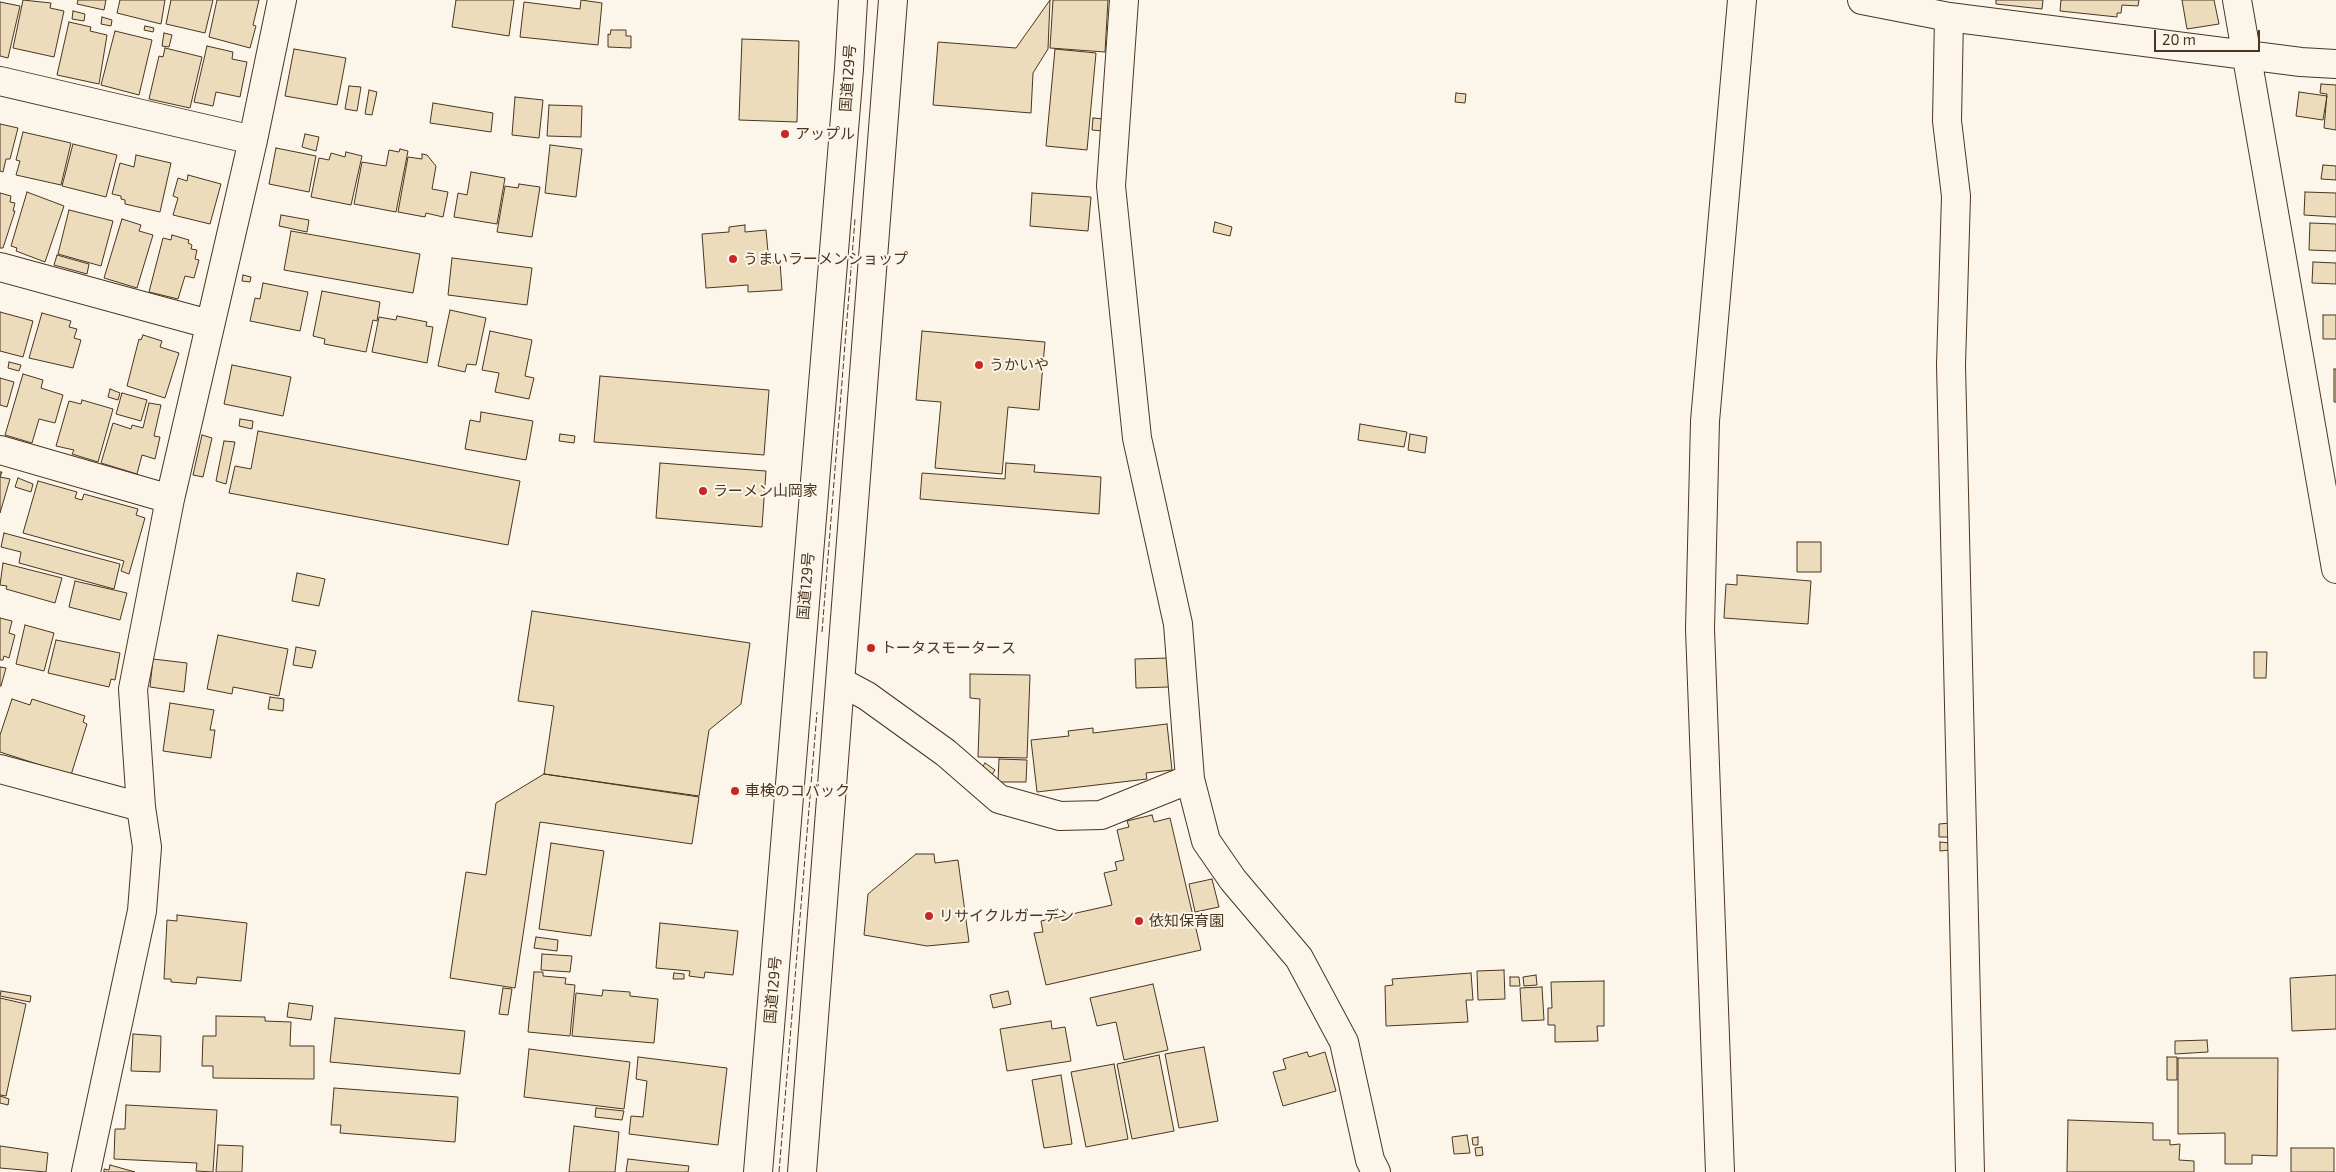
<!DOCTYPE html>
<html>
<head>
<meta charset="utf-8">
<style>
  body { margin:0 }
  #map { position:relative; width:2336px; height:1172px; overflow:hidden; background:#fbf6e9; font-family:"Exo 2",sans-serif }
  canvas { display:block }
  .scale { position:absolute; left:2154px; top:30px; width:106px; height:22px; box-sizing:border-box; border:2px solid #4a3520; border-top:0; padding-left:6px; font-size:15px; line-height:18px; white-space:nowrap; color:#4a3520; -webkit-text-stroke:4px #fbf6e9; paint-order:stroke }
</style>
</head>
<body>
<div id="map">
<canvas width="2336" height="1172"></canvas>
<div class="scale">20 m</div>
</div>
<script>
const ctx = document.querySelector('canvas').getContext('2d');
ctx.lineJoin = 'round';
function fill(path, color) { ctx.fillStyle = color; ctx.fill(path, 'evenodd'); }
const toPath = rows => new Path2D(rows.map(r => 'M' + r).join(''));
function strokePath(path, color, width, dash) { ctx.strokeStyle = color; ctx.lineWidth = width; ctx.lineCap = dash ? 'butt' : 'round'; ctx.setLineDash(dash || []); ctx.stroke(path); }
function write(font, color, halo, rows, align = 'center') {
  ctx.font = font + ' "Exo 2","Noto Sans JP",sans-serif'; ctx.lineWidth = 4; ctx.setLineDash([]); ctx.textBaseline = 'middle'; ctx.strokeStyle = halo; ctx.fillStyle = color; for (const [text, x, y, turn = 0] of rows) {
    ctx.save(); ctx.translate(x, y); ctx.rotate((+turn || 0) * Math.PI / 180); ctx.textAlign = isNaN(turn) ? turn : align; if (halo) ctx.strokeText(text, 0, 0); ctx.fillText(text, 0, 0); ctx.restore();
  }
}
const building = toPath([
  [23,0,51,3,50,8,64,11,54,57,13,48,23,0],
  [78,0,106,0,104,10,77,4,78,0],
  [120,0,165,0,161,24,117,13,120,0],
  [171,0,213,0,205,33,166,24,171,0],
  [217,0,259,0,253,25,256,26,250,48,209,37,217,0],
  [456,0,514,0,509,36,452,27,456,0],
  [581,0,602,3,598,45,520,37,524,2,580,9,581,0],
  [1050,0,1048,49,1033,73,1031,113,933,105,938,42,1016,48,1050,0],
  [1053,0,1108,0,1105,52,1050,48,1053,0],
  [1996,0,2043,0,2042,9,1996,4,1996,0],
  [2061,0,2139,0,2138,6,2122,5,2121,13,2117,13,2117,17,2060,11,2061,0],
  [2182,0,2214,0,2219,24,2187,29,2182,0],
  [0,2,20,6,8,58,0,56,0,2],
  [73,11,85,14,84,21,72,19,73,11],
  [102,17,112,20,111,26,101,24,102,17],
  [69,22,91,27,90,31,107,35,99,84,57,75,69,22],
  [145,26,154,28,153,32,144,30,145,26],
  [611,30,626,30,626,36,631,36,631,48,608,47,608,34,610,35,611,30],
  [115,31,152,40,139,95,101,85,115,31],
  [164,33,172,35,169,47,162,46,164,33],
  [742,39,799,41,797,122,739,120,742,39],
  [207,46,233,52,232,59,247,62,240,97,216,92,213,106,194,102,207,46],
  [165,48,202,57,190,108,149,99,159,56,163,57,165,48],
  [294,49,346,58,337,105,285,96,294,49],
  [1055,49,1096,53,1087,150,1046,146,1055,49],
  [2321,84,2336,85,2336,130,2324,128,2327,94,2320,93,2321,84],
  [349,86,361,87,357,111,345,109,349,86],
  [369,90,377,92,372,115,365,114,369,90],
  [2299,92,2327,96,2323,120,2296,116,2299,92],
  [1456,93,1466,94,1465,103,1455,102,1456,93],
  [515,97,543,100,539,138,512,135,515,97],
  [433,103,493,113,491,132,430,123,433,103],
  [549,105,582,106,581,137,547,136,549,105],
  [1093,118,1104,119,1103,131,1092,130,1093,118],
  [0,124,18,128,10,159,6,159,3,172,0,171,0,124],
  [23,132,71,143,61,185,16,175,20,161,16,160,23,132],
  [305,134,319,137,316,151,302,147,305,134],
  [73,144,117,155,106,197,62,186,73,144],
  [550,145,582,149,576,197,545,193,550,145],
  [276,148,316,156,309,192,269,184,276,148],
  [400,149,408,151,396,212,354,204,362,162,386,166,389,150,399,152,400,149],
  [346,152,362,156,351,205,311,197,319,158,329,160,331,153,345,157,346,152],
  [422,154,427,155,436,166,432,189,448,192,443,217,426,213,425,217,398,212,408,157,422,159,422,154],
  [136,155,171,163,160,212,125,204,125,200,121,199,121,196,112,194,120,163,134,167,136,155],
  [2323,165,2336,166,2336,180,2321,179,2323,165],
  [471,172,505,178,497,224,454,217,458,193,467,195,471,172],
  [188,175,221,184,210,224,173,215,178,198,173,196,178,178,187,181,188,175],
  [519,184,540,187,532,237,497,232,505,186,518,188,519,184],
  [27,192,64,206,45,262,16,251,17,248,11,246,27,192],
  [2305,192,2336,193,2336,217,2304,215,2305,192],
  [0,193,11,196,10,202,15,203,13,211,15,211,3,248,0,248,0,193],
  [1032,193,1091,197,1088,231,1030,226,1032,193],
  [69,210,113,221,101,266,58,254,69,210],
  [281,215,309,220,307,232,279,226,281,215],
  [122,219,141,225,139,231,153,235,137,288,104,278,122,219],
  [1215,222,1232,227,1230,236,1213,232,1215,222],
  [2310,223,2336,224,2336,251,2309,250,2310,223],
  [745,225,745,232,766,230,769,263,780,262,782,290,748,292,748,285,706,288,702,234,729,232,729,227,745,225],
  [291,231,420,254,413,293,284,270,291,231],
  [172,235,189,240,188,243,192,245,191,249,197,250,195,259,199,260,194,278,185,276,178,299,149,292,163,238,171,240,172,235],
  [57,255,89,264,87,274,54,265,57,255],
  [452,258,532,268,527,305,448,295,452,258],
  [2313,262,2336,263,2336,284,2312,283,2313,262],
  [243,275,251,277,250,282,242,281,243,275],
  [263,283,308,292,300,331,250,321,255,298,260,299,263,283],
  [322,291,380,302,377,321,373,320,366,352,324,344,325,339,313,336,322,291],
  [450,310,486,318,476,365,467,364,465,372,438,366,450,310],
  [0,312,33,321,23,357,0,351,0,312],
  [42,313,71,321,69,327,77,329,74,338,81,340,73,368,29,358,42,313],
  [2323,315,2336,315,2336,339,2323,339,2323,315],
  [397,316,427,322,426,326,433,327,427,363,372,352,379,317,396,320,397,316],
  [490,331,532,340,525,376,534,378,529,399,495,392,499,373,482,370,490,331],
  [922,331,1045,342,1039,410,1008,407,1002,474,935,468,941,402,916,400,922,331],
  [143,335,162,341,160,347,179,353,165,398,127,386,139,339,141,340,143,335],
  [9,362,21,365,19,371,8,368,9,362],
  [232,365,291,377,283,416,224,404,232,365],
  [2334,369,2336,369,2336,402,2334,402,2334,369],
  [23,374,43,380,41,388,63,395,55,423,39,419,32,443,5,435,23,374],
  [600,376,769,390,764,455,594,442,600,376],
  [0,378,14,382,7,407,0,405,0,378],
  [110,389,120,393,118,400,108,397,110,389],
  [122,393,147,400,141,421,116,414,122,393],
  [82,400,113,409,98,462,72,454,74,450,56,446,69,401,81,404,82,400],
  [149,403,161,405,154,436,160,437,155,459,142,455,137,474,101,463,113,423,131,429,132,425,143,428,149,403],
  [481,412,533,421,526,460,465,449,470,420,480,422,481,412],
  [240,419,253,421,252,429,239,426,240,419],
  [1360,424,1407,432,1404,447,1358,440,1360,424],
  [258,431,520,481,508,545,229,493,235,466,251,469,258,431],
  [560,434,575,436,574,443,559,441,560,434],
  [1410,434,1427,437,1425,453,1408,450,1410,434],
  [202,435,212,438,203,477,193,475,202,435],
  [224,441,235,442,226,484,216,481,224,441],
  [660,463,766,471,762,527,656,518,660,463],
  [1006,463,1035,465,1034,472,1101,477,1099,514,920,499,922,473,1005,479,1006,463],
  [0,472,2,472,0,477,10,479,0,513,0,472],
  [18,478,33,484,31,492,15,487,18,478],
  [38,481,77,492,75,498,82,500,84,494,138,509,136,515,145,518,129,574,121,571,124,561,23,533,38,481],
  [4,533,120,564,114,589,19,563,21,552,1,547,4,533],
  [1797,542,1821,542,1821,572,1797,572,1797,542],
  [3,563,62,578,55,603,6,589,7,586,0,585,3,563],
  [297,573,325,579,319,606,292,601,297,573],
  [1737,575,1811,581,1808,624,1724,618,1726,584,1737,585,1737,575],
  [75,581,127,593,120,620,69,607,75,581],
  [532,611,750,643,741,704,709,730,699,796,544,774,554,706,518,701,532,611],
  [0,618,12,621,9,633,15,635,9,658,4,656,3,660,0,660,0,618],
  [25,625,54,633,44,671,16,664,25,625],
  [218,635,288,649,279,696,233,687,232,694,207,689,218,635],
  [56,640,120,653,115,680,111,679,109,687,48,673,56,640],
  [296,647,316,651,312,668,293,665,296,647],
  [2254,652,2267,652,2266,678,2254,678,2254,652],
  [1168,658,1169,687,1136,688,1135,659,1168,658],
  [153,659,187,663,184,692,150,687,153,659],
  [0,667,6,668,1,686,0,686,0,667],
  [970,674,1030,675,1027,758,978,757,980,699,970,698,970,674],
  [270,697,284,699,283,711,268,709,270,697],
  [12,699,30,705,32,699,85,716,83,722,87,724,71,775,0,752,0,735,12,699],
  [170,703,214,710,210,730,215,730,211,758,163,751,170,703],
  [1167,724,1172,770,1146,773,1147,779,1037,792,1031,740,1069,736,1068,731,1093,728,1093,733,1167,724],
  [999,759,1027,760,1026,782,998,782,999,759],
  [985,763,995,770,991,776,981,769,985,763],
  [544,774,699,797,692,844,540,822,515,988,450,978,466,872,486,875,496,803,544,774],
  [1152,815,1154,822,1170,818,1201,950,1046,985,1034,933,1043,932,1041,921,1112,905,1104,873,1117,870,1115,862,1124,860,1117,830,1129,827,1127,821,1152,815],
  [1950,823,1950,837,1939,837,1939,824,1950,823],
  [1940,842,1950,843,1950,850,1940,851,1940,842],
  [551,843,604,851,591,936,539,929,551,843],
  [916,854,934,854,935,863,958,860,969,942,927,946,864,935,868,894,916,854],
  [1212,879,1219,907,1195,912,1189,884,1212,879],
  [177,915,247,923,241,981,197,977,196,984,171,982,171,979,164,979,167,920,177,921,177,915],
  [660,923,738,931,733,975,705,972,704,978,689,976,690,971,656,968,660,923],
  [536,937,558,940,557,951,534,948,536,937],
  [542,954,572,956,570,972,541,970,542,954],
  [1504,970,1505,999,1478,1000,1477,971,1504,970],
  [534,972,543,972,543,976,566,978,565,984,575,985,570,1036,528,1032,534,972],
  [674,973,684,974,684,979,673,979,674,973],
  [1471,973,1473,1000,1466,1000,1468,1022,1386,1026,1385,986,1393,985,1392,979,1471,973],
  [1536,975,1537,985,1524,986,1523,977,1536,975],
  [2336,975,2336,1029,2292,1031,2290,978,2336,975],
  [1510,977,1519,977,1520,986,1510,986,1510,977],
  [1604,981,1604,1026,1597,1026,1598,1041,1555,1042,1555,1025,1548,1025,1548,1008,1552,1008,1551,982,1604,981],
  [1153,984,1168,1050,1124,1060,1116,1022,1097,1026,1090,998,1153,984],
  [1542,987,1544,1020,1522,1021,1520,988,1542,987],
  [503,988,512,989,508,1015,499,1014,503,988],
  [603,990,630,992,630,996,658,999,654,1043,572,1036,576,993,602,996,603,990],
  [1,991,31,996,30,1002,0,996,1,991],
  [1008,991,1011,1004,993,1008,990,995,1008,991],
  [0,998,26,1004,6,1096,0,1095,0,998],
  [289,1003,313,1006,311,1020,287,1017,289,1003],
  [216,1016,265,1017,265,1021,291,1022,290,1046,314,1046,314,1079,213,1078,213,1066,202,1066,203,1036,216,1036,216,1016],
  [335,1018,465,1031,460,1074,330,1062,335,1018],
  [1051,1021,1052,1029,1065,1027,1071,1061,1007,1071,1000,1029,1051,1021],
  [133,1034,161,1036,160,1072,131,1071,133,1034],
  [2207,1040,2208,1052,2175,1054,2175,1041,2207,1040],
  [1204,1047,1218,1121,1179,1128,1165,1054,1204,1047],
  [529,1049,630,1062,624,1109,524,1097,529,1049],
  [1307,1052,1309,1057,1325,1052,1336,1091,1283,1106,1273,1072,1286,1069,1283,1059,1307,1052],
  [1159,1055,1174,1131,1132,1139,1117,1064,1159,1055],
  [638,1057,727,1068,718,1145,629,1134,631,1116,643,1117,647,1081,636,1079,638,1057],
  [2167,1057,2177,1057,2177,1080,2167,1080,2167,1057],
  [2178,1058,2278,1058,2277,1156,2252,1155,2252,1164,2225,1164,2225,1133,2178,1134,2178,1058],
  [1114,1064,1128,1139,1086,1147,1071,1072,1114,1064],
  [1061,1075,1072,1144,1044,1148,1032,1080,1061,1075],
  [334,1088,458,1097,455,1142,340,1133,341,1125,331,1125,334,1088],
  [0,1096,9,1099,8,1105,0,1103,0,1096],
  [126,1105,217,1110,213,1172,196,1171,197,1163,114,1159,115,1129,125,1129,126,1105],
  [596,1108,624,1111,622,1120,595,1117,596,1108],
  [2068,1120,2153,1123,2153,1140,2170,1140,2170,1145,2180,1144,2179,1160,2194,1161,2194,1172,2067,1172,2068,1120],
  [574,1126,619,1132,615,1172,569,1172,574,1126],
  [1467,1135,1470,1153,1454,1154,1452,1137,1467,1135],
  [1478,1137,1478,1145,1473,1145,1472,1138,1478,1137],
  [218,1145,243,1146,242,1172,216,1172,218,1145],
  [0,1146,48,1153,46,1172,0,1168,0,1146],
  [1482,1147,1483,1155,1476,1156,1475,1148,1482,1147],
  [2291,1148,2334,1148,2334,1172,2291,1172,2291,1148],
  [628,1159,689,1166,688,1172,626,1172,628,1159],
  [110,1165,135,1172,104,1172,104,1169,109,1170,110,1165]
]);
fill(building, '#ecdcbc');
strokePath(building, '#4a3520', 1);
const minor = toPath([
  [1124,0,1111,186,1137,438,1178,624,1190,779,1206,841,1233,880,1299,958,1344,1042,1370,1160,1376,1172],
  [1862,0,1949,17,2301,62,2336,64],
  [2237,0,2336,569],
  [1949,17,1947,121,1956,196,1951,365,1970,1172],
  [0,81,253,140],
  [0,267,209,324],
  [0,450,170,499],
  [841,682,867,696,946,753,999,799,1060,816,1101,815,1190,779],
  [0,769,141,807],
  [86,1172,142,911,147,847,141,807,133,689,170,499,253,140,282,0],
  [1720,1172,1700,629,1705,421,1742,0]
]);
const trunk = toPath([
  [758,1172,849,69,853,0],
  [802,1172,893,0]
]);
strokePath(minor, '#4a3520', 30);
strokePath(trunk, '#4a3520', 30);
strokePath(minor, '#fbf6e9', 28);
strokePath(trunk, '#fbf6e9', 28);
strokePath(toPath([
  [822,632,855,219],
  [779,1172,817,712]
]), '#4a3520', 1, [6, 2.5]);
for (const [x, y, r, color] of [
  [785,134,5,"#c62828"],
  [733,259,5,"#c62828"],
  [979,365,5,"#c62828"],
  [703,491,5,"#c62828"],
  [871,648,5,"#c62828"],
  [735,791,5,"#c62828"],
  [929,916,5,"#c62828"],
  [1139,921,5,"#c62828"]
]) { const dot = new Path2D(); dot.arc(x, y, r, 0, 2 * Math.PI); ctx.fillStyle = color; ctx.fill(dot); strokePath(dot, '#fbf6e9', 2); }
write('15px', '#4a3520', '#fbf6e9', [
  ["国道129号",848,78,-86],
  ["国道129号",806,586,-85],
  ["国道129号",773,990,-85]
]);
write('15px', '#4a3520', '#fbf6e9', [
  ["アップル",795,134],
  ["うまいラーメンショップ",743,259],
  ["うかいや",989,365],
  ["ラーメン山岡家",713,491],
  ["トータスモータース",881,648],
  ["車検のコバック",745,791],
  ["リサイクルガーデン",939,916],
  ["依知保育園",1149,921]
], 'left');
</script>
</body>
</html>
